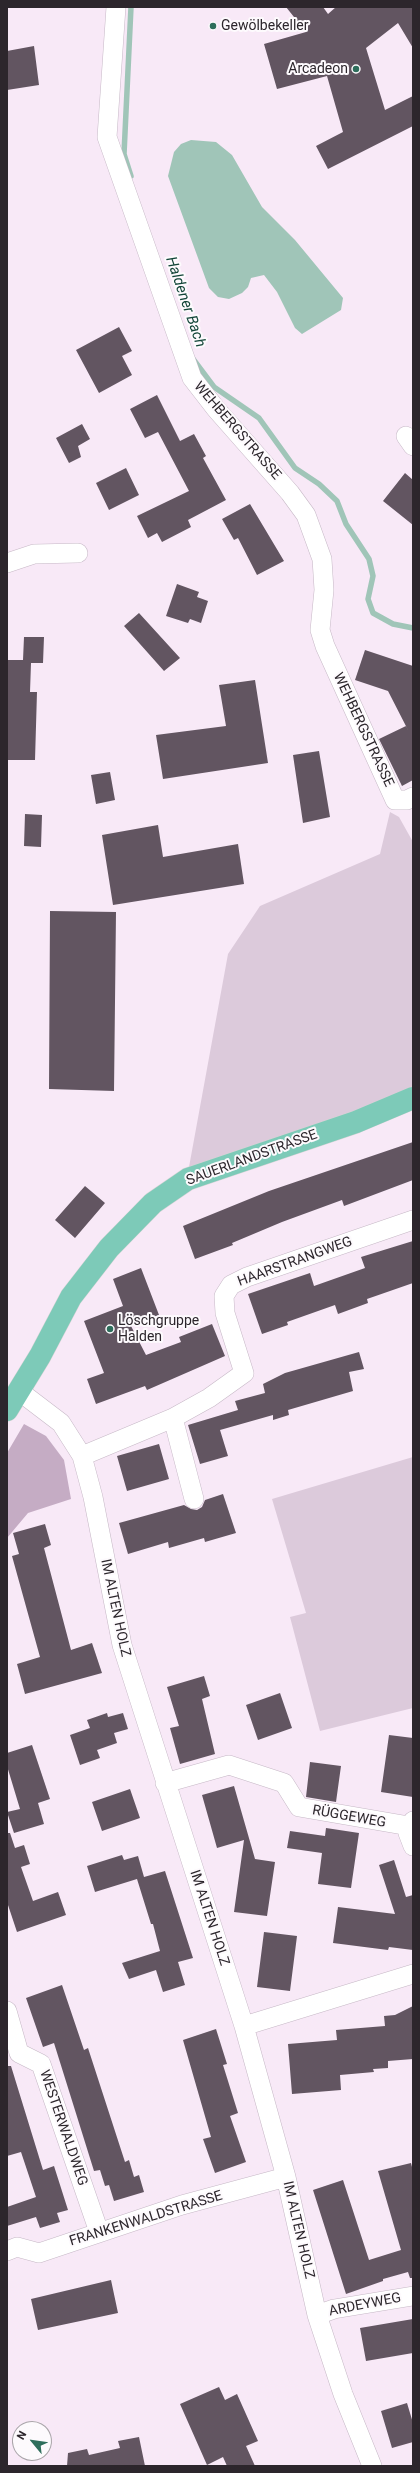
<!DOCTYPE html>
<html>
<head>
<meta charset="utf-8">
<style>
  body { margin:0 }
  #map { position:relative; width:420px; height:2473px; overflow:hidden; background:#f8e9f7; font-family:Roboto,sans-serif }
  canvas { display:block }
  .frame { position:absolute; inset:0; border:8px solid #2c262c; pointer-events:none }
  .north { position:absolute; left:12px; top:2421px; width:40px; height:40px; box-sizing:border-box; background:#fdfafd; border:1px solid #a9a5a9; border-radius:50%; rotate:299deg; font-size:11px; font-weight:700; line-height:16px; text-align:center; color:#2c262c }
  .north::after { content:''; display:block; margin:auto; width:14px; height:18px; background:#2e6e5c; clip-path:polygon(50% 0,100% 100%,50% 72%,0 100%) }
</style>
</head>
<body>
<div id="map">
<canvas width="420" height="2473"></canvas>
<div class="frame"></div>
<div class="north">N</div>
</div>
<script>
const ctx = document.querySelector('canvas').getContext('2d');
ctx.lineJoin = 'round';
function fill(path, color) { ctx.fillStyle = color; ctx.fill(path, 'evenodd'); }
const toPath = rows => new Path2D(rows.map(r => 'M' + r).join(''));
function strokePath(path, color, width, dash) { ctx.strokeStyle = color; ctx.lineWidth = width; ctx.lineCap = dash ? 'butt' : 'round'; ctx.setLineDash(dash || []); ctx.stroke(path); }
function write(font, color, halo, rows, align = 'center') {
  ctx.font = font + ' Roboto,sans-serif'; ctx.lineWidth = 4; ctx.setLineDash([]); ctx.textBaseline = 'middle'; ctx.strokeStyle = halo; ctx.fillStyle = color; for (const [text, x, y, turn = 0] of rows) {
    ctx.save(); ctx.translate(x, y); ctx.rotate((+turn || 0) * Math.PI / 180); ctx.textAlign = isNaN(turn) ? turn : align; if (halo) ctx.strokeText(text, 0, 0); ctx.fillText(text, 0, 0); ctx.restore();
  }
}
fill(toPath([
  [390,812,399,817,413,842,413,1089,337,1118,189,1167,228,954,260,906,380,854],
  [413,1457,413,1708,320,1731,290,1617,306,1613,272,1499]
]), '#dccadb');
fill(toPath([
  [24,1424,46,1436,64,1460,71,1499,28,1513,7,1538,7,1453]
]), '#c5acc4');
fill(toPath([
  [191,140,216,142,232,155,262,207,295,240,343,298,341,310,302,334,295,328,277,292,264,275,251,278,248,287,242,293,229,299,218,297,209,288,168,176,174,152,181,144]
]), '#a0c5b8');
strokePath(toPath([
  [131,176,124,154,131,7],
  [193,359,214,387,259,418,295,468,319,484,337,501,346,524,369,559,373,576,368,599,373,613,393,624,413,628]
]), '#a0c5b8', 5.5);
fill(toPath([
  [286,7,323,7,328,14,336,7,413,7,413,48,398,23,366,48,385,110,413,96,413,126,328,169,316,146,343,132,327,76,277,89,264,44,306,32],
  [34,46,39,85,7,90,7,51],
  [119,327,132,351,122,356,132,375,99,393,76,350],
  [157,395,180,441,194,434,206,456,203,458,226,500,188,520,191,527,162,542,157,533,148,538,137,516,189,491,158,432,145,438,130,409],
  [82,424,90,439,78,446,81,457,69,463,56,438],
  [126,468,139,495,109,510,96,483],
  [405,473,413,480,413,525,383,501],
  [250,504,284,561,257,575,238,538,234,540,222,519],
  [177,584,199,592,197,597,208,601,201,623,190,619,188,623,166,616],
  [139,613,180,658,164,671,124,626],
  [24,637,44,637,43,663,31,663,30,692,37,692,35,760,7,760,7,660,23,660],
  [365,650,413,666,413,780,402,786,379,739,406,726,409,732,388,691,355,680],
  [255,680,268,763,163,779,156,735,226,726,219,685],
  [319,751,330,817,303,823,293,755],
  [110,772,115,800,96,804,91,775],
  [25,814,42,815,41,847,24,846],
  [158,825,163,857,238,844,244,884,113,905,102,835],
  [50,911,116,912,114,1091,49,1089],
  [413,1142,413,1180,344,1206,342,1200,282,1222,232,1243,233,1245,195,1259,183,1226,269,1191],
  [85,1186,105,1203,75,1238,55,1220],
  [413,1241,413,1283,367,1299,368,1303,338,1314,335,1305,287,1322,288,1325,262,1334,248,1294,310,1273,314,1286,365,1268,361,1257],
  [141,1268,159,1315,131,1326,146,1355,181,1342,179,1337,212,1324,225,1356,147,1390,145,1386,96,1404,87,1379,104,1373,84,1321,123,1306,113,1279],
  [359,1352,364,1369,349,1372,353,1391,288,1410,289,1415,273,1420,273,1415,220,1430,228,1456,200,1464,188,1425,238,1410,235,1401,265,1393,263,1384,285,1373],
  [159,1444,169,1479,127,1491,117,1456],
  [223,1494,236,1533,205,1542,204,1538,169,1548,168,1542,128,1554,119,1523,184,1505,191,1509,197,1510,202,1507,205,1500],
  [45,1524,51,1545,44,1548,71,1650,92,1643,102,1673,25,1694,17,1664,40,1657,12,1556,19,1554,13,1533],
  [204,1676,210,1696,202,1699,215,1754,180,1764,170,1728,179,1726,167,1687],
  [280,1693,292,1728,258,1740,246,1705],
  [107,1713,108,1717,123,1713,128,1729,114,1733,117,1743,97,1750,100,1758,80,1765,70,1735,90,1728,87,1720],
  [389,1735,413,1738,413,1797,381,1792],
  [32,1745,50,1799,38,1803,44,1824,14,1833,7,1812,20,1809,7,1766,7,1753],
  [310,1762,341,1766,336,1802,306,1797],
  [234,1786,255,1859,275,1862,267,1916,234,1912,244,1840,217,1848,202,1795],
  [130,1789,140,1818,102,1831,92,1802],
  [326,1828,359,1833,351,1888,318,1884,322,1853,287,1848,290,1831,325,1836],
  [7,1833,10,1833,15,1848,24,1845,30,1864,21,1867,33,1901,58,1892,66,1915,17,1932,7,1902],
  [122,1855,124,1860,138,1856,144,1877,165,1871,193,1958,178,1962,185,1985,163,1992,156,1970,129,1979,122,1963,160,1951,153,1924,151,1924,137,1879,95,1892,87,1866],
  [394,1860,406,1897,413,1895,413,1950,389,1947,388,1950,333,1943,338,1907,395,1914,379,1865],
  [264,1932,297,1936,290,1991,257,1987],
  [62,1985,84,2050,88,2048,125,2162,129,2160,134,2177,139,2175,144,2192,114,2201,109,2185,105,2186,100,2170,94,2171,54,2043,43,2047,26,1998],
  [413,2006,413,2059,388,2061,388,2068,373,2069,374,2072,340,2075,341,2090,292,2094,288,2044,337,2040,336,2030,385,2026,384,2016,395,2015],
  [216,2029,227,2064,223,2065,238,2113,230,2116,246,2162,215,2173,203,2139,211,2137,183,2040],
  [7,2066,11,2066,43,2170,54,2166,68,2210,57,2213,60,2222,40,2228,36,2217,7,2226,7,2207,36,2197,21,2152,7,2156],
  [411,2163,413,2171,413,2278,410,2278,408,2272,383,2279,383,2281,346,2294,313,2190,343,2180,369,2260,401,2250,378,2171],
  [111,2280,118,2313,38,2330,31,2299],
  [413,2319,413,2353,366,2361,360,2328],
  [219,2387,225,2400,237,2394,258,2441,246,2446,255,2466,227,2466,223,2457,207,2465,180,2404],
  [407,2403,413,2423,413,2442,392,2448,381,2411],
  [139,2437,145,2466,67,2466,68,2453,87,2449,89,2455,120,2448,118,2441]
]), '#625561');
const minor = toPath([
  [116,7,107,137,192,378,216,409,290,493,306,515,322,559,324,590,320,630,325,646,395,800,407,800,413,797],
  [406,436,413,446],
  [7,563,34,554,78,553],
  [19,1391,61,1423,82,1456,93,1497,122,1645,244,2026,286,2177,317,2315,343,2394,372,2466],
  [173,1418,194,1499],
  [82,1456,173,1418,209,1398,244,1373,225,1313,224,1296,231,1285,247,1277,413,1220],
  [165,1783,229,1765,284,1783,299,1807,409,1826],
  [413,1821,408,1833,413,1846],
  [7,2011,19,2053,41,2064,99,2232],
  [244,2026,413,1974],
  [7,2251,17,2247,39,2253,182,2205,286,2177],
  [317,2315,334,2309,413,2296]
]);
const major = toPath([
  [7,1410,40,1356,71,1297,109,1248,153,1203,188,1179,356,1122,413,1098]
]);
strokePath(minor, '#c6b8c6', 20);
strokePath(major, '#d5d4d5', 23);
strokePath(minor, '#fff', 19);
strokePath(major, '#7dcab8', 22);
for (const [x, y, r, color] of [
  [213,26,4,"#2e6e5c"],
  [356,69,4,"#2e6e5c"],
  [110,1329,4,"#2e6e5c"]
]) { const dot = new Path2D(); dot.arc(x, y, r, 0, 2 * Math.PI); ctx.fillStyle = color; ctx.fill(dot); strokePath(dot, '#fdfafd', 1.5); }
write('14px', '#2c262c', '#fdfafd', [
  ["Gewölbekeller",221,26],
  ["Arcadeon",348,69,"right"],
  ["Löschgruppe",118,1321],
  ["Halden",118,1337]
], 'left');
write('14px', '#2c262c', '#fdfafd', [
  ["WEHBERGSTRASSE",237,431,49],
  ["WEHBERGSTRASSE",363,730,65],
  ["SAUERLANDSTRASSE",252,1158,-20],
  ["HAARSTRANGWEG",295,1262,-20],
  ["IM ALTEN HOLZ",115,1608,78],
  ["RÜGGEWEG",349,1817,10],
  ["IM ALTEN HOLZ",209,1918,72],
  ["WESTERWALDWEG",63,2128,71],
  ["FRANKENWALDSTRASSE",146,2219,-17],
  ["IM ALTEN HOLZ",298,2230,77],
  ["ARDEYWEG",365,2305,-11]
]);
write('italic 15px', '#134639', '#fdfafd', [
  ["Haldener Bach",185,302,71]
]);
</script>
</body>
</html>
